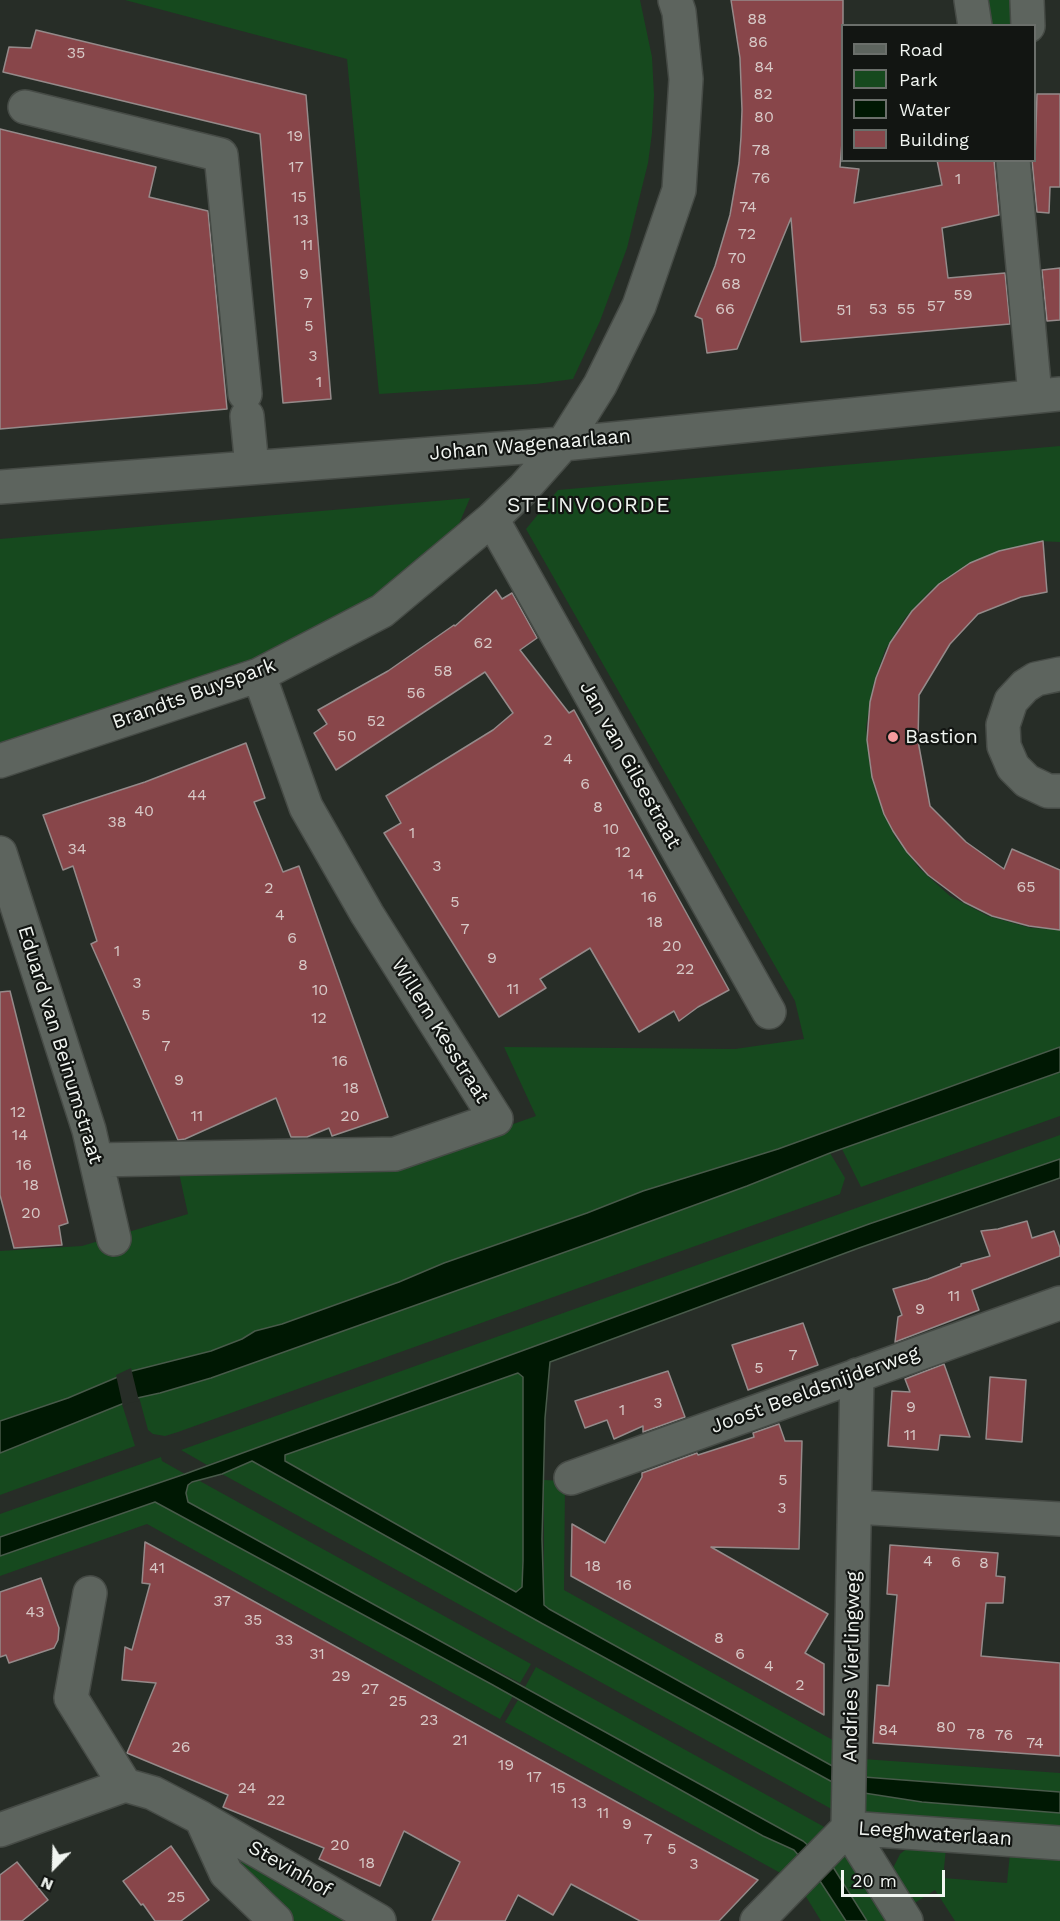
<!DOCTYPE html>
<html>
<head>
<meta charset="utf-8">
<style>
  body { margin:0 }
  #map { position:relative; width:1060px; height:1921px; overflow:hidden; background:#272d27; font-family:"Work Sans",sans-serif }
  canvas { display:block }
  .legend { position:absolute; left:841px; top:24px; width:195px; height:138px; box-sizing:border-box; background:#121512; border:2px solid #6b6f6b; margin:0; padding:8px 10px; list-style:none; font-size:18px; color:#f1f5f1 }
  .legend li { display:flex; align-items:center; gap:12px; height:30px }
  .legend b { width:30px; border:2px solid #6b6f6b }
  .north { position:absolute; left:24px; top:1837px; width:60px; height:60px; -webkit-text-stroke:4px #121512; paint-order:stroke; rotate:203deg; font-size:16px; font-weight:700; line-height:24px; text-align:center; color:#f1f5f1 }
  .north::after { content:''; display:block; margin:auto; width:21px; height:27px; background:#f1f5f1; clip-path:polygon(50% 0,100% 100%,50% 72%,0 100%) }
  .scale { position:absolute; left:841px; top:1870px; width:104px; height:27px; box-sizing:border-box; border:3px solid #f1f5f1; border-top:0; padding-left:8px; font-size:18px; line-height:21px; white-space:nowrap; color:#f1f5f1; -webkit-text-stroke:4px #121512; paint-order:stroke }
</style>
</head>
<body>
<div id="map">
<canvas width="1060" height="1921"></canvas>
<ul class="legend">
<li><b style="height:8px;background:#5d645e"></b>Road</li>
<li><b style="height:16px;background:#16491e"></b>Park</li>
<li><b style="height:16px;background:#001803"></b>Water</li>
<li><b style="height:16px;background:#88464a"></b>Building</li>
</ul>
<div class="north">N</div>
<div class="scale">20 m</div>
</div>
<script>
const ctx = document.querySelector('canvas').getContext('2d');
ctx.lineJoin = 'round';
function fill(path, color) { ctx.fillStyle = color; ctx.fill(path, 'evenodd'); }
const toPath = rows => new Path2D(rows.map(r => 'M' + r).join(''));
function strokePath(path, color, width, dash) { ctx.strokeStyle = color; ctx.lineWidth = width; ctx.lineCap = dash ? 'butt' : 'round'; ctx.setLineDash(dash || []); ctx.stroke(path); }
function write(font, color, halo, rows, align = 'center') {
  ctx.font = font + ' "Work Sans",sans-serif'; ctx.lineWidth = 4.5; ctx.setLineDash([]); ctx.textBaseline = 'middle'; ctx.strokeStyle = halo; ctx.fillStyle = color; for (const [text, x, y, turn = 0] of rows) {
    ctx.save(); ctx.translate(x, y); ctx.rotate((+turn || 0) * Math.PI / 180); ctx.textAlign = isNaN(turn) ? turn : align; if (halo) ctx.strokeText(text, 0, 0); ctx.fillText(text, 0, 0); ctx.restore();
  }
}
fill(toPath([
  [125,0,640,0,652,57,654,95,652,133,648,163,627,248,600,321,573,379,536,384,379,394,347,59],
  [978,0,1018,0,1019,25,982,25],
  [1060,446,1060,542,1039,541,987,556,967,566,931,590,905,618,885,650,873,686,866,727,871,773,876,792,895,837,920,869,950,896,988,916,1031,928,1060,929,1060,1047,778,1149,643,1191,587,1213,444,1263,399,1282,282,1324,255,1331,242,1339,211,1351,132,1371,68,1398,0,1421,0,1251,82,1246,188,1214,177,1164,406,1162,536,1116,504,1047,735,1049,804,1039,795,1001,526,529,558,490],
  [470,498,456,531,364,605,292,644,228,670,0,748,0,539],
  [1060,1072,1060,1116,861,1187,842,1149],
  [1060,1135,1060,1159,869,1224,280,1440,207,1465,181,1450],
  [830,1153,845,1178,840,1194,178,1432,165,1436,153,1434,148,1430,139,1397,211,1378,747,1186],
  [518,1373,523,1377,524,1422,523,1561,522,1587,516,1592,285,1461,284,1455],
  [122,1404,135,1446,0,1495,0,1453],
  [161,1457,162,1461,185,1474,0,1537,0,1514],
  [252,1461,543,1624,836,1784,837,1812,222,1474],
  [198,1480,531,1664,520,1683,340,1587,188,1502,186,1493,188,1485],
  [544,1480,565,1481,564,1590,838,1743,836,1768,571,1623,544,1605],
  [155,1502,513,1696,500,1719,147,1524,0,1576,0,1556],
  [536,1667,828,1829,812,1847,525,1687],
  [518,1700,763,1836,794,1850,802,1858,786,1876,505,1722],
  [863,1759,1060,1773,1060,1792,864,1777],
  [864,1793,922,1802,1060,1813,1060,1833,872,1819,862,1812],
  [909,1847,946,1848,943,1878,1007,1883,1010,1853,1060,1857,1060,1921,955,1921,935,1890,910,1906,894,1874,893,1868,900,1854],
  [846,1854,891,1921,867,1921,833,1867],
  [244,1856,361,1921,287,1921,236,1864],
  [820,1881,846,1921,821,1921,805,1895]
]), '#16491e');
const water = toPath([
  [1060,1047,1060,1072,830,1153,747,1186,599,1240,211,1378,160,1393,128,1400,122,1404,0,1453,0,1421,68,1398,132,1371,211,1351,242,1339,255,1331,282,1324,399,1282,444,1263,587,1213,643,1191,778,1149,1060,1047],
  [1060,1159,1060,1178,859,1248,550,1362,545,1418,542,1539,544,1605,549,1609,836,1768,864,1777,1060,1792,1060,1813,922,1802,864,1793,836,1784,543,1624,252,1461,222,1474,192,1482,188,1485,186,1493,188,1502,803,1841,833,1867,867,1921,846,1921,820,1881,794,1850,763,1836,491,1684,155,1502,0,1556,0,1537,185,1474,869,1224,1060,1159],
  [518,1373,523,1377,523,1561,522,1587,516,1592,285,1461,285,1455,518,1373]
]);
fill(water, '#001803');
strokePath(water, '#485a4a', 1.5);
fill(toPath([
  [131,1368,139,1401,129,1403,123,1407,116,1375]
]), '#272d27');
const building = toPath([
  [731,0,843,0,843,130,840,167,859,169,854,203,942,185,937,160,994,160,999,215,942,228,948,278,1005,273,1010,324,801,342,791,218,737,349,707,353,702,319,695,316,715,266,730,215,739,163,741,137,742,110,740,58,731,0],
  [36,30,306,95,331,399,283,403,260,134,3,72,9,47,31,48,36,30],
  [1037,94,1060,94,1060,187,1050,187,1049,213,1037,212,1032,160,1035,160,1037,94],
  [0,129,156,167,149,197,208,211,227,409,0,429,0,129],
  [1060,268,1060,320,1047,321,1042,270,1060,268],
  [1043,541,1047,592,1021,597,978,614,950,644,919,695,918,741,930,806,966,842,1004,869,1012,849,1060,870,1060,930,1029,926,992,916,964,902,928,875,907,852,893,831,884,814,872,777,867,740,870,702,876,678,890,643,912,611,939,584,970,563,999,551,1043,541],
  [496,590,502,599,512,593,537,638,520,650,569,713,574,710,729,990,698,1007,679,1021,674,1011,639,1032,590,948,540,979,546,988,499,1017,384,833,401,823,386,796,493,730,513,713,485,672,336,770,314,733,327,724,318,710,388,671,454,625,455,626,496,590],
  [246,743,265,798,254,802,283,872,299,866,388,1117,332,1136,329,1128,307,1137,291,1137,276,1098,185,1139,178,1140,91,944,97,941,73,866,63,870,43,815,145,782,246,743],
  [10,991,68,1223,59,1226,62,1245,14,1248,0,1195,0,992,10,991],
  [1027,1221,1032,1238,1054,1231,1060,1248,1060,1256,972,1290,979,1310,895,1342,898,1317,902,1315,893,1289,928,1279,961,1266,961,1264,990,1256,981,1231,998,1229,1027,1221],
  [803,1323,818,1365,748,1390,732,1345,803,1323],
  [944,1364,970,1437,940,1435,938,1450,888,1446,892,1391,910,1392,905,1379,944,1364],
  [668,1371,685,1417,643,1432,643,1426,614,1439,607,1420,585,1428,575,1401,668,1371],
  [990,1377,1026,1380,1022,1442,986,1439,990,1377],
  [779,1424,785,1441,802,1441,799,1549,711,1547,828,1614,805,1653,824,1664,824,1715,571,1576,572,1524,605,1543,642,1477,642,1473,697,1453,698,1455,754,1437,753,1433,779,1424],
  [145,1542,208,1576,758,1880,719,1921,640,1921,571,1884,553,1915,518,1895,505,1921,432,1921,460,1862,404,1831,380,1886,319,1859,324,1848,223,1807,228,1795,127,1753,156,1683,122,1680,125,1647,132,1650,150,1584,142,1583,145,1542],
  [890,1545,998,1553,996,1576,1005,1577,1003,1603,986,1603,981,1656,1060,1663,1060,1756,873,1743,877,1685,889,1686,897,1595,887,1594,890,1545],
  [41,1578,59,1628,58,1640,54,1648,9,1663,6,1655,0,1657,0,1592,41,1578],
  [171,1846,209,1900,181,1921,155,1921,143,1904,141,1905,123,1881,171,1846],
  [17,1862,48,1900,22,1921,0,1921,0,1875,17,1862]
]);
fill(building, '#88464a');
strokePath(building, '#958a8a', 1.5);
const street = toPath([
  [971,0,975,26],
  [1027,0,1028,26],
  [25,107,221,155,245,394],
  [1013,160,1035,395],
  [247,416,252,467],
  [0,487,563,444,1060,394],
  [492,519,769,1012],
  [1060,674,1036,679,1025,686,1011,701,1003,725,1004,746,1013,767,1027,781,1048,791,1060,791],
  [0,761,259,675,382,611,492,519,524,488,563,444,600,385,639,306,679,190,686,79,679,12,675,0],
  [0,853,89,1130,114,1239],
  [97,1160,395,1154,496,1119,367,914,306,807,259,675],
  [571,1478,1060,1303],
  [855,1507,1060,1519],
  [90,1593,71,1698,125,1785],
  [201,1818,379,1921],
  [848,1828,857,1375],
  [848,1828,1060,1843],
  [848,1828,906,1921],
  [0,1830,125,1785,153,1793,201,1818,226,1873,276,1921],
  [757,1921,848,1828]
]);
strokePath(street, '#464b46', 36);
strokePath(street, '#5d645e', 33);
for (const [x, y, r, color] of [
  [893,737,6,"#f59b9e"]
]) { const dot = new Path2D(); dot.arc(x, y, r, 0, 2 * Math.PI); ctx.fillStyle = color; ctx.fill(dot); strokePath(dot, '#121512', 2); }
write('16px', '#d7c9c7', null, [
  ["88",757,19],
  ["86",758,42],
  ["35",76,53],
  ["84",764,67],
  ["82",763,94],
  ["80",764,117],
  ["19",295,136],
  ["78",761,150],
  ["17",296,167],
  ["76",761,178],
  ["1",958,179],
  ["15",299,197],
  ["74",748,207],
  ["13",301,220],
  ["72",747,234],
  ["11",307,245],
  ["70",737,258],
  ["9",304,274],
  ["68",731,284],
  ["59",963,295],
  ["7",308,303],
  ["57",936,306],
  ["66",725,309],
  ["53",878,309],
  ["55",906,309],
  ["51",844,310],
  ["5",309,326],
  ["3",313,356],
  ["1",319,382],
  ["62",483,643],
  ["58",443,671],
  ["56",416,693],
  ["52",376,721],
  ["50",347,736],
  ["2",548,740],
  ["4",568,759],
  ["6",585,784],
  ["44",197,795],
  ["8",598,807],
  ["40",144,811],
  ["38",117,822],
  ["10",611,829],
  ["1",412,833],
  ["34",77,849],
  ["12",623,852],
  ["3",437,866],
  ["14",636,874],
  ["65",1026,887],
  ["2",269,888],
  ["16",649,897],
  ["5",455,902],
  ["4",280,915],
  ["18",655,922],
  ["7",465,929],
  ["6",292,938],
  ["20",672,946],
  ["1",117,951],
  ["9",492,958],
  ["8",303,965],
  ["22",685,969],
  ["3",137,983],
  ["11",513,989],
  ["10",320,990],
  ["5",146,1015],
  ["12",319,1018],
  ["7",166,1046],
  ["16",340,1061],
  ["9",179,1080],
  ["18",351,1088],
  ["12",18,1112],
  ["11",197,1116],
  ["20",350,1116],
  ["14",20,1135],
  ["16",24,1165],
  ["18",31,1185],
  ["20",31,1213],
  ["11",954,1296],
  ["9",920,1309],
  ["7",793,1355],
  ["5",759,1368],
  ["3",658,1403],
  ["9",911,1407],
  ["1",622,1410],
  ["11",910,1435],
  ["5",783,1480],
  ["3",782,1508],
  ["4",928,1561],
  ["6",956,1562],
  ["8",984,1563],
  ["18",593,1566],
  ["41",157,1568],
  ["16",624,1585],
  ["37",222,1601],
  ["43",35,1612],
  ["35",253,1620],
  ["8",719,1638],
  ["33",284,1640],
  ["31",317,1654],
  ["6",740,1654],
  ["4",769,1666],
  ["29",341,1676],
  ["2",800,1685],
  ["27",370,1689],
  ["25",398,1701],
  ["23",429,1720],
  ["80",946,1727],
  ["84",888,1730],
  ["78",976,1734],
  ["76",1004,1735],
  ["21",460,1740],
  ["74",1035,1743],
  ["26",181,1747],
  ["19",506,1765],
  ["17",534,1777],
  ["24",247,1788],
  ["15",558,1788],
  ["22",276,1800],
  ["13",579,1803],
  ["11",603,1813],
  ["9",627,1824],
  ["7",648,1839],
  ["20",340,1845],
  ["5",672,1849],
  ["18",367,1863],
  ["3",694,1864],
  ["25",176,1897]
]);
write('20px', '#f1f5f1', '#121512', [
  ["Johan Wagenaarlaan",530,445,-5],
  ["Brandts Buyspark",194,694,-20],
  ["Jan van Gilsestraat",630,765,61],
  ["Willem Kesstraat",440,1031,58],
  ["Eduard van Beinumstraat",60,1045,73],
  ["Joost Beeldsnijderweg",815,1390,-20],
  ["Andries Vierlingweg",852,1667,-89],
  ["Leeghwaterlaan",935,1834,4],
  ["Stevinhof",290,1869,30]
]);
write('20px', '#f1f5f1', '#121512', [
  ["Bastion",905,737]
], 'left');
ctx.letterSpacing = '1.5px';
write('21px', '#f1f5f1', '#121512', [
  ["STEINVOORDE",589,506]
]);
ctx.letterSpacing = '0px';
</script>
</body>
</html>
